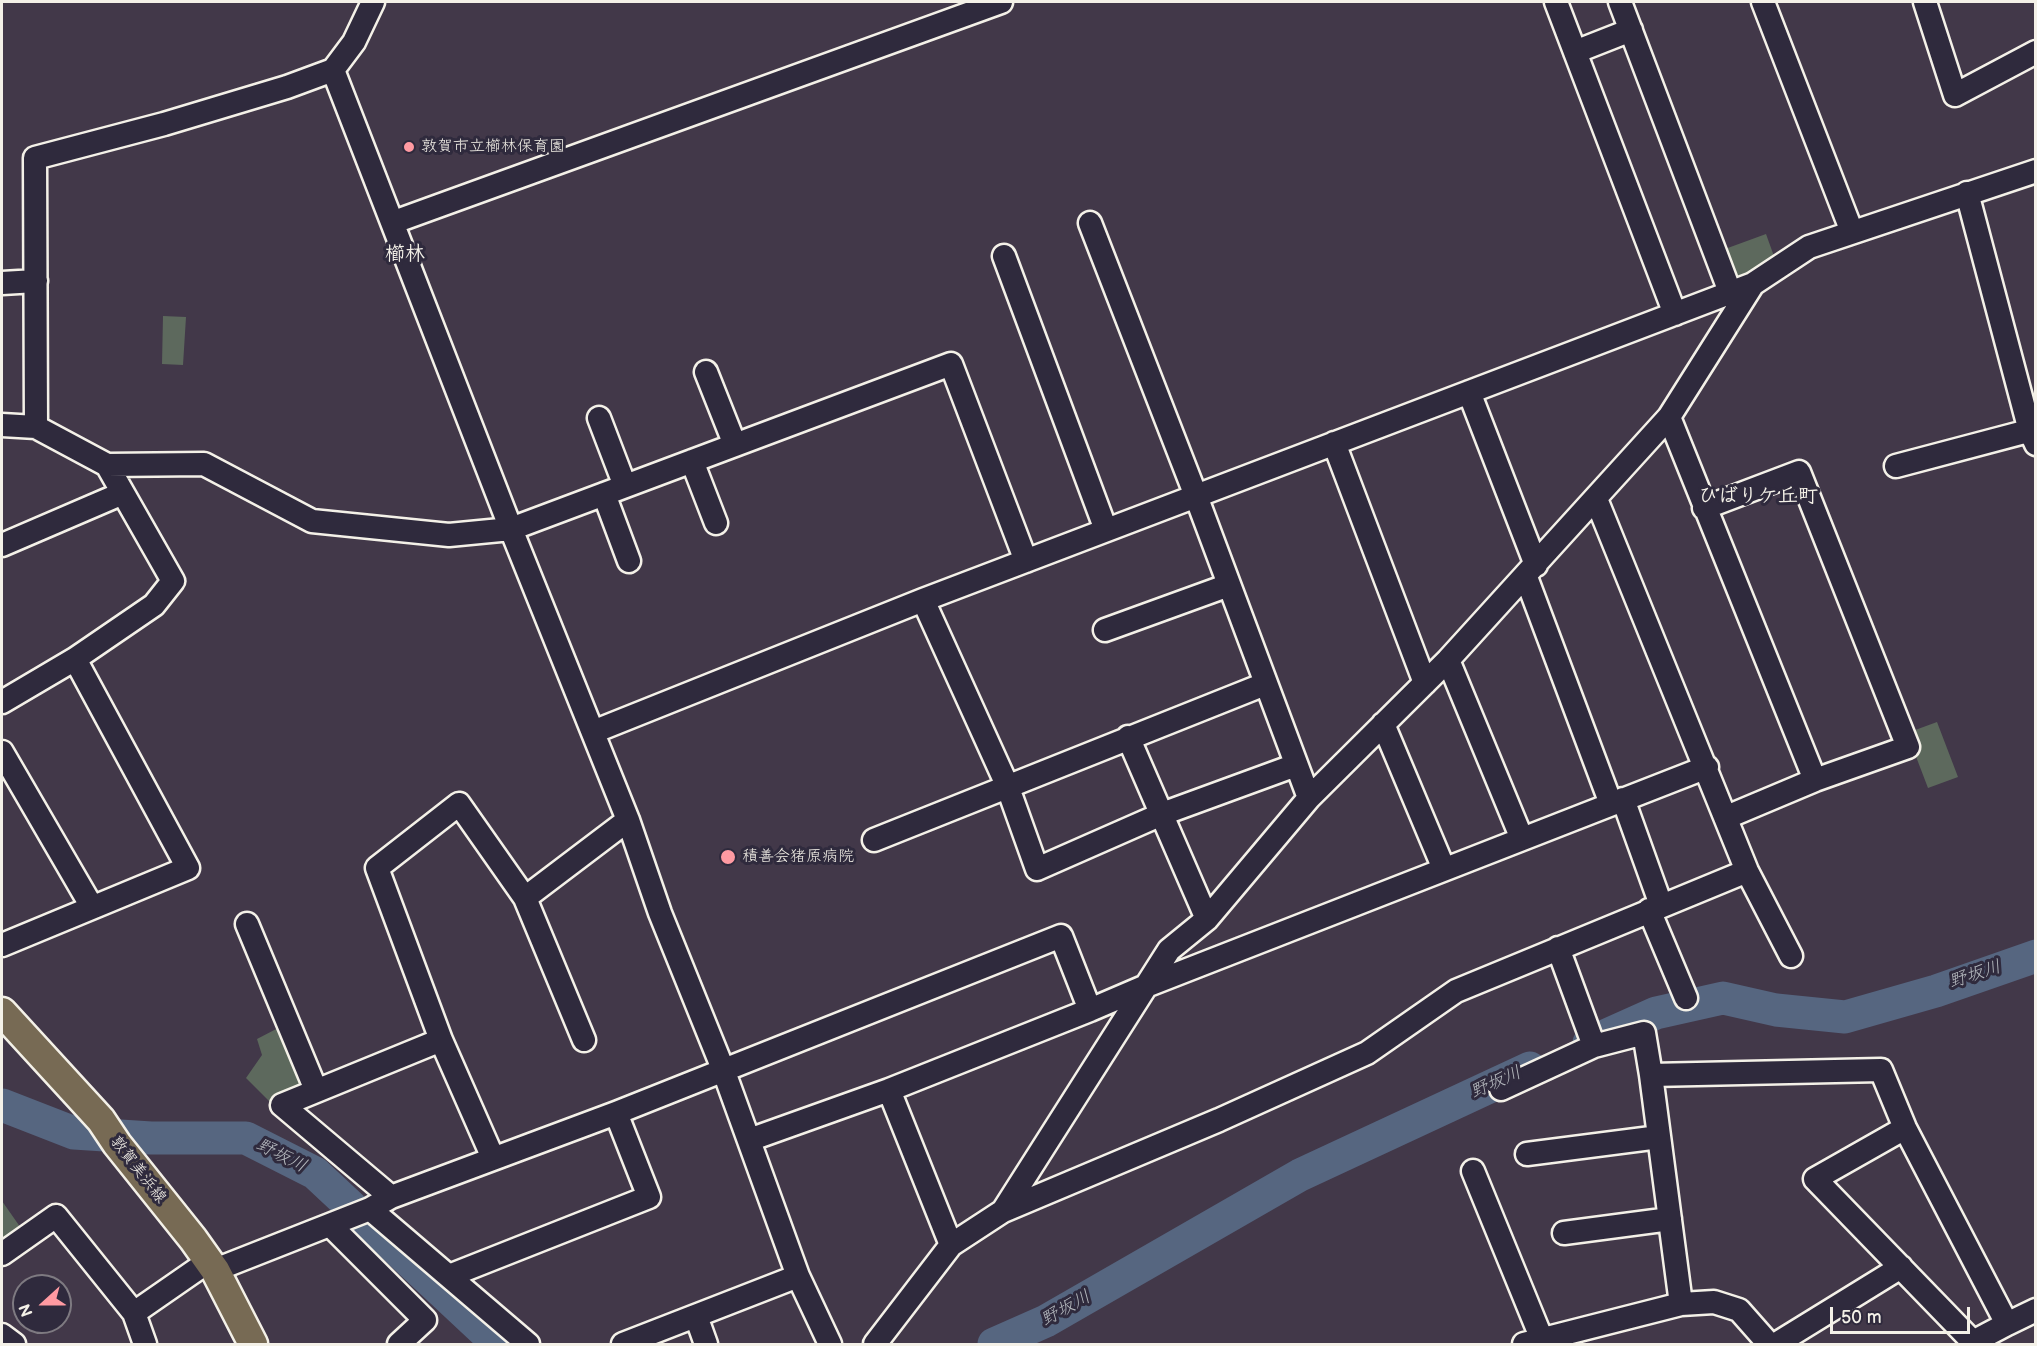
<!DOCTYPE html>
<html>
<head>
<meta charset="utf-8">
<style>
  body { margin:0 }
  #map { position:relative; width:2037px; height:1346px; overflow:hidden; background:#423849; font-family:"Balsamiq Sans",sans-serif }
  canvas { display:block }
  .frame { position:absolute; inset:0; border:3px solid #f4f1e8; pointer-events:none }
  .north { position:absolute; left:12px; top:1274px; width:60px; height:60px; box-sizing:border-box; background:#2f2a3d; border:2px solid #7e7a81; border-radius:50%; rotate:249deg; font-size:16px; font-weight:700; line-height:24px; text-align:center; color:#f4f1e8 }
  .north::after { content:''; display:block; margin:auto; width:21px; height:27px; background:#ff9aa2; clip-path:polygon(50% 0,100% 100%,50% 72%,0 100%) }
  .scale { position:absolute; left:1830px; top:1307px; width:140px; height:27px; box-sizing:border-box; border:3px solid #f4f1e8; border-top:0; padding-left:8px; font-size:18px; line-height:21px; white-space:nowrap; color:#f4f1e8; -webkit-text-stroke:4px #2f2a3d; paint-order:stroke }
</style>
</head>
<body>
<div id="map">
<canvas width="2037" height="1346"></canvas>
<div class="frame"></div>
<div class="north">N</div>
<div class="scale">50 m</div>
</div>
<script>
const ctx = document.querySelector('canvas').getContext('2d');
ctx.lineJoin = 'round';
function fill(path, color) { ctx.fillStyle = color; ctx.fill(path, 'evenodd'); }
const toPath = rows => new Path2D(rows.map(r => 'M' + r).join(''));
function strokePath(path, color, width, dash) { ctx.strokeStyle = color; ctx.lineWidth = width; ctx.lineCap = dash ? 'butt' : 'round'; ctx.setLineDash(dash || []); ctx.stroke(path); }
function write(font, color, halo, rows, align = 'center') {
  ctx.font = font + ' "Balsamiq Sans","Klee One",sans-serif'; ctx.lineWidth = 6; ctx.setLineDash([]); ctx.textBaseline = 'middle'; ctx.strokeStyle = halo; ctx.fillStyle = color; for (const [text, x, y, turn = 0] of rows) {
    ctx.save(); ctx.translate(x, y); ctx.rotate((+turn || 0) * Math.PI / 180); ctx.textAlign = isNaN(turn) ? turn : align; if (halo) ctx.strokeText(text, 0, 0); ctx.fillText(text, 0, 0); ctx.restore();
  }
}
fill(toPath([
  [1766,234,1775,259,1737,280,1725,249],
  [163,316,186,317,183,365,162,364],
  [1937,722,1958,777,1928,788,1907,733],
  [280,1027,304,1082,301,1093,273,1105,246,1078,262,1055,257,1039],
  [2,1201,23,1231,2,1246]
]), '#5d695d');
strokePath(toPath([
  [1589,1043,1656,1013,1723,998,1776,1010,1845,1017,1936,991,2036,956],
  [2,1105,74,1133,151,1138,246,1138,315,1173,498,1344],
  [994,1344,1046,1321,1300,1175,1530,1068]
]), '#566680', 33);
const minor = toPath([
  [1556,2,1675,314],
  [1620,2,1730,292],
  [1763,2,1852,232],
  [1925,2,1955,95,2036,52],
  [1575,52,1631,30],
  [333,70,511,529,628,820,660,913,723,1069,798,1276,830,1344],
  [1967,193,2030,431,2036,444],
  [394,222,1001,2],
  [1090,223,1196,496,1309,798],
  [1004,256,1106,530],
  [2,283,36,281],
  [706,372,735,445],
  [1469,392,1536,565],
  [1669,417,1815,780],
  [599,418,625,486],
  [2,425,36,427,107,465,204,464,312,521,449,535,511,529,951,364,1026,561],
  [36,427,35,158,164,124,287,87,333,70,354,42,373,2],
  [1334,443,1425,683],
  [692,461,716,523],
  [1896,466,2036,429],
  [604,494,629,561],
  [1596,499,1747,871,1791,956],
  [1704,508,1799,472,1908,747,1815,780,1727,817],
  [2,545,123,493],
  [1526,577,1611,804],
  [923,600,1007,785,1037,869,1162,814,1296,765],
  [1105,630,1229,585],
  [1448,660,1522,839],
  [2,702,75,659,154,605,173,581,107,465],
  [1383,724,1444,869],
  [593,732,923,600,1753,284,1809,247,2036,171],
  [1128,737,1207,919],
  [2,752,92,907],
  [1623,799,1661,905],
  [874,840,1265,684],
  [525,898,628,820],
  [1649,910,1686,998],
  [247,924,316,1090],
  [2,945,188,868,75,659],
  [1558,948,1594,1046],
  [1501,1089,1594,1046,1644,1033,1651,1075],
  [889,1090,1090,1010],
  [1905,1128,1815,1179,1973,1342,2007,1324],
  [749,1140,889,1090,951,1245],
  [1527,1154,1659,1137],
  [493,1158,441,1040,377,868,459,804,525,898,584,1040],
  [1473,1171,1543,1342],
  [391,1197,282,1105,441,1040],
  [370,1209,528,1344],
  [1003,1211,1169,950,1207,919,1309,798,1448,660,1669,417,1753,284],
  [330,1225,425,1320,399,1344],
  [1564,1233,1670,1219],
  [2,1254,56,1216,134,1313,145,1344],
  [215,1270,370,1209,391,1197,616,1113,1061,936,1090,1010,1146,986,1707,767],
  [449,1276,649,1197,616,1113],
  [1681,1304,1651,1075,1881,1070,1905,1128,2007,1324,2036,1310],
  [134,1313,209,1261],
  [696,1316,706,1344],
  [2,1335,14,1344],
  [623,1344,798,1276],
  [875,1344,951,1245,1003,1211,1219,1120,1367,1053,1456,991,1747,871],
  [1524,1344,1681,1304,1714,1302,1739,1310,1769,1344],
  [1776,1344,1901,1267]
]);
const major = toPath([
  [2,1012,101,1120,117,1144,193,1239,215,1270,253,1344]
]);
strokePath(minor, '#f4f1e8', 27);
strokePath(major, '#f4f1e8', 33);
strokePath(minor, '#2f2a3d', 22);
strokePath(major, '#776a54', 28);
for (const [x, y, r, color] of [
  [409,147,6,"#ff9aa2"],
  [728,857,8,"#ff9aa2"]
]) { const dot = new Path2D(); dot.arc(x, y, r, 0, 2 * Math.PI); ctx.fillStyle = color; ctx.fill(dot); strokePath(dot, '#2f2a3d', 2); }
write('16px', '#f4f1e8', '#2f2a3d', [
  ["敦賀市立櫛林保育園",421,147],
  ["積善会猪原病院",742,857]
], 'left');
write('16px', '#f4f1e8', '#2f2a3d', [
  ["敦賀美浜線",138,1170,52]
]);
write('italic 18px', '#b5b9be', '#2f2a3d', [
  ["野坂川",1975,975,-18],
  ["野坂川",1496,1083,-24],
  ["野坂川",281,1156,27],
  ["野坂川",1066,1309,-29]
]);
write('bold 20px', '#f4f1e8', '#2f2a3d', [
  ["櫛林",405,255],
  ["ひばりケ丘町",1758,497]
]);
</script>
</body>
</html>
